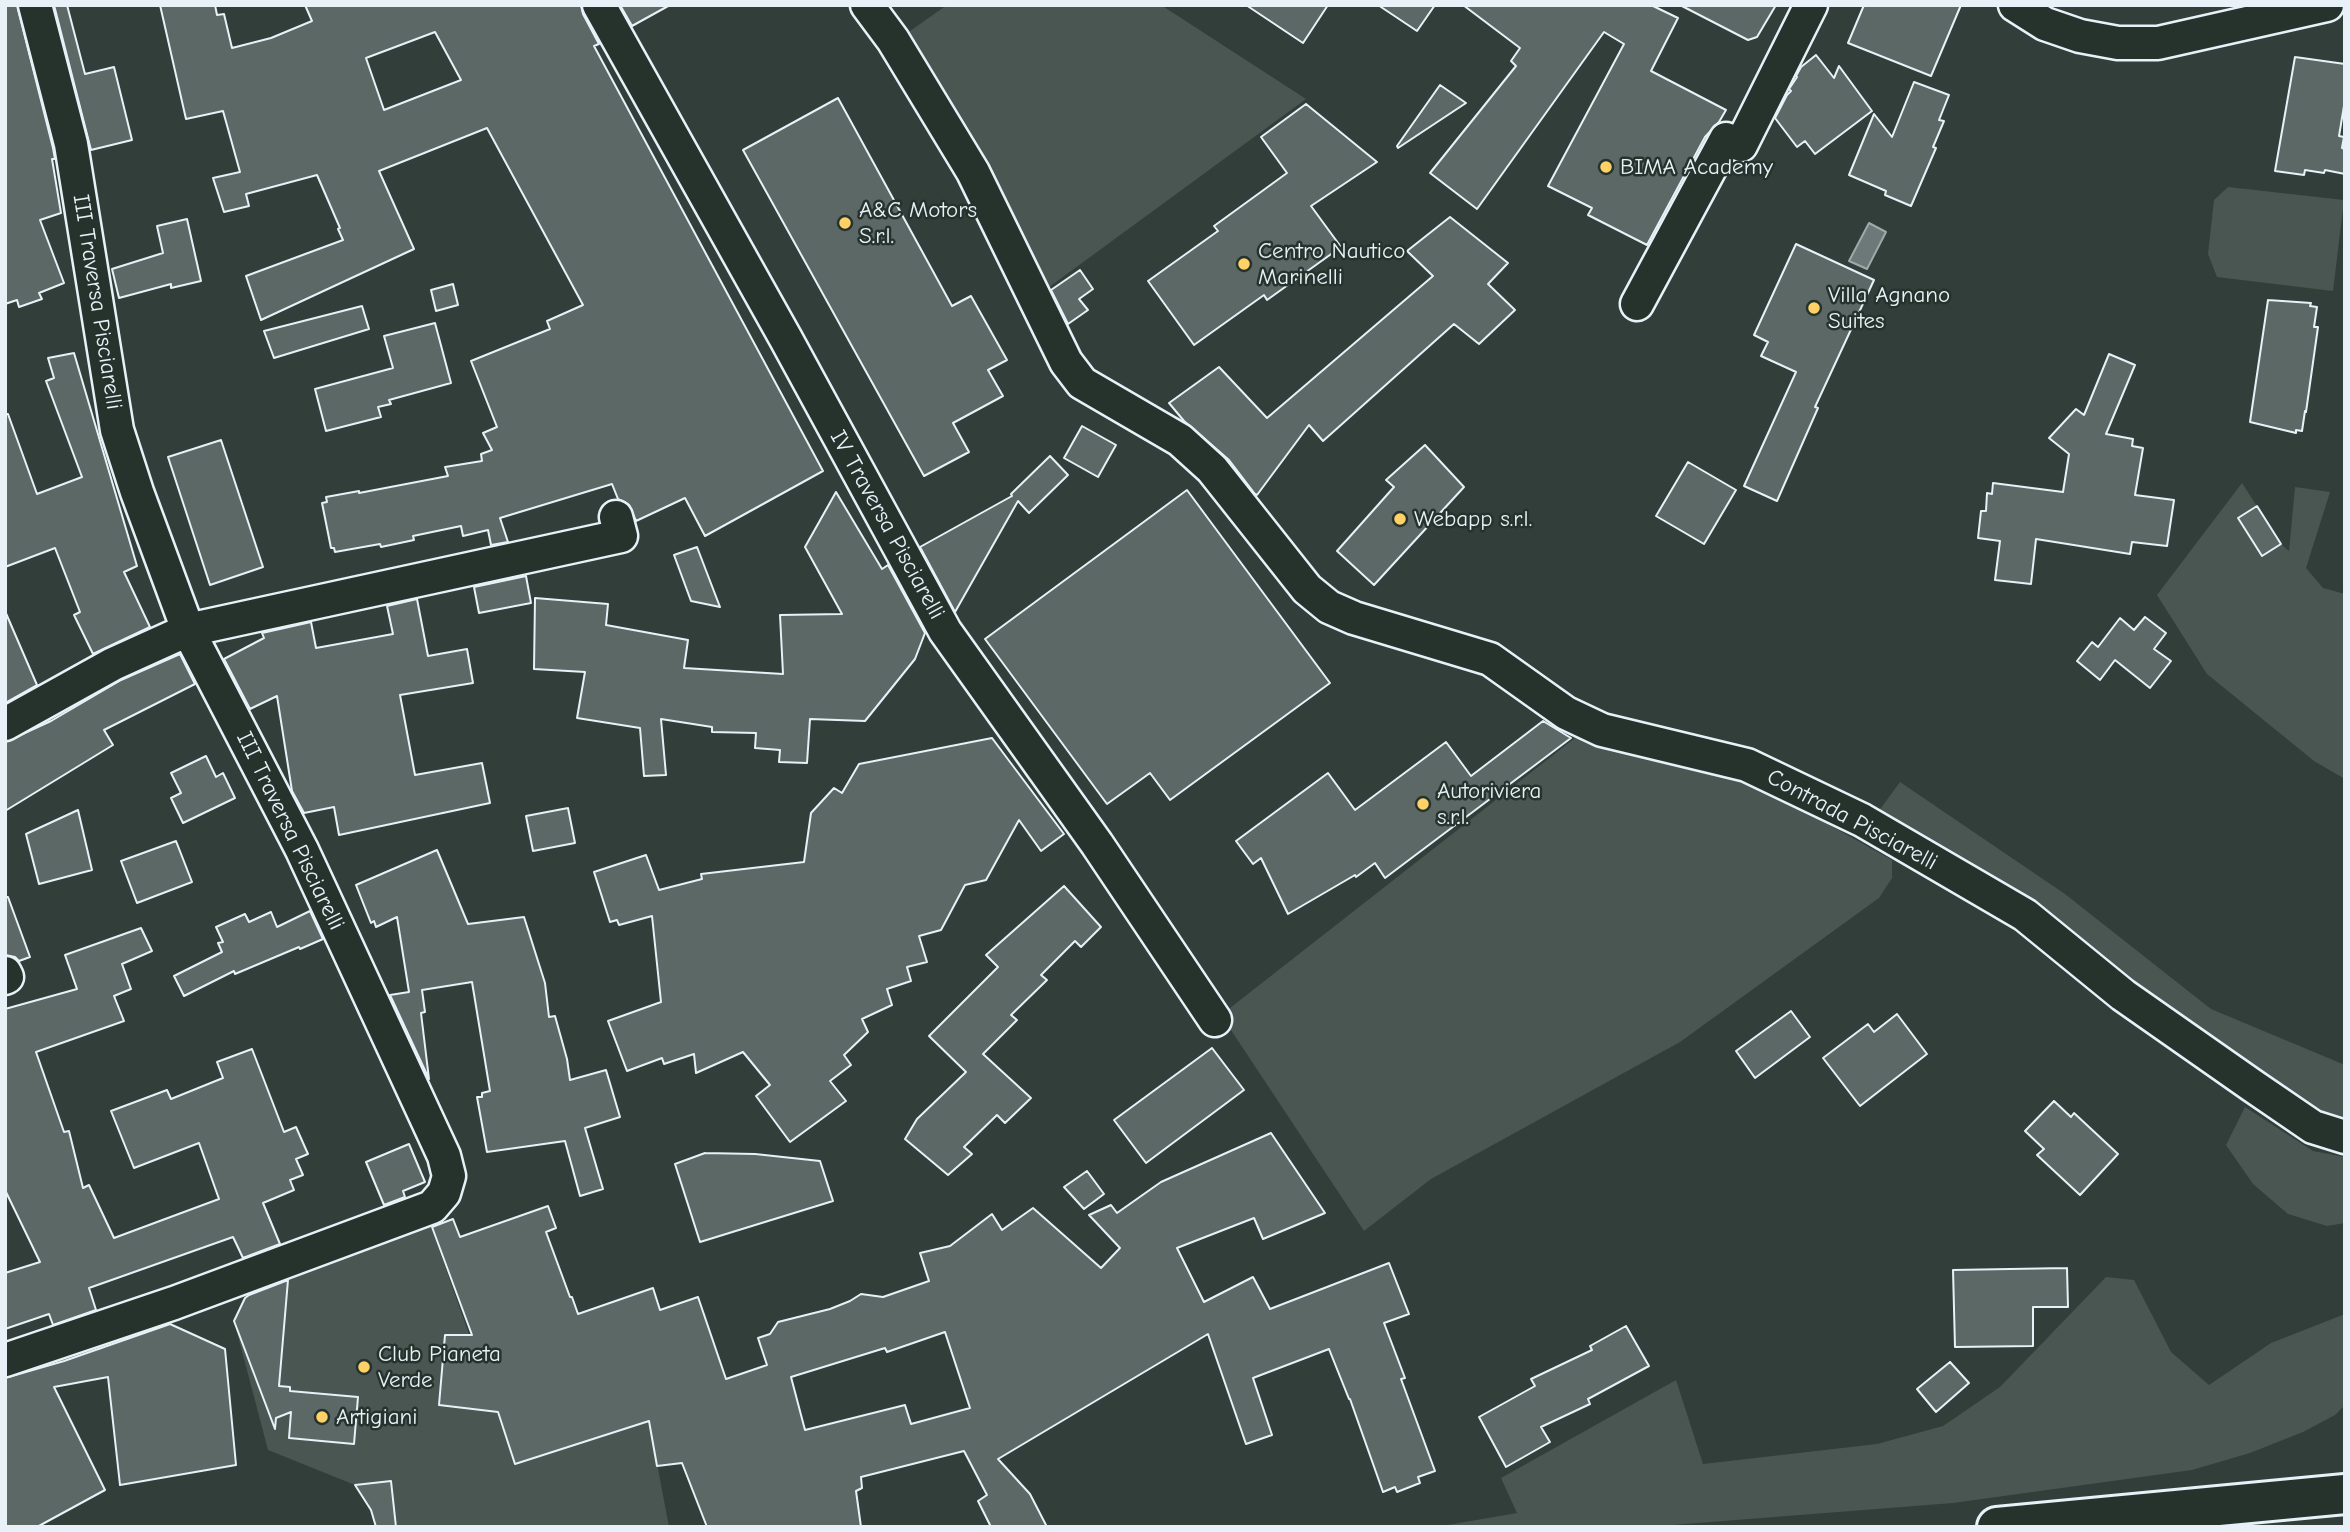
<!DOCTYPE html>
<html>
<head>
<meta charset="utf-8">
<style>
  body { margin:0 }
  #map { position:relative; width:2350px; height:1532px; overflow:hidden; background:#323e39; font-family:"Comic Neue",sans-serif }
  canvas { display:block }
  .frame { position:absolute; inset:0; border:7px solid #e8f1f8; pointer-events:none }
</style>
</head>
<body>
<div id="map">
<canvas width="2350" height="1532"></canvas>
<div class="frame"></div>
</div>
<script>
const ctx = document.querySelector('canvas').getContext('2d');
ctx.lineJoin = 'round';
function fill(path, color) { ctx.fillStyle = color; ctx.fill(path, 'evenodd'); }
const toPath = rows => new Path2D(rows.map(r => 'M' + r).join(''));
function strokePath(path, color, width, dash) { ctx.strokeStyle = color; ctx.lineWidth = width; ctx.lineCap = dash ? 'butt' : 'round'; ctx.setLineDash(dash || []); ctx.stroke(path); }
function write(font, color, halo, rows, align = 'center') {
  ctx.font = font + ' "Comic Neue",sans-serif'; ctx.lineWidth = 5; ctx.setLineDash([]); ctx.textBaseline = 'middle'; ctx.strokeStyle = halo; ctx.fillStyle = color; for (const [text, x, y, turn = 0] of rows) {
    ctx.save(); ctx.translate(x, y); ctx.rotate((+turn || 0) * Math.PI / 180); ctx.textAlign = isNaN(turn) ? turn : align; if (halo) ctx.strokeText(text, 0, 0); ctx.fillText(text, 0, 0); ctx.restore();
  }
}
fill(toPath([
  [947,5,1161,5,1306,99,1041,293,900,38],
  [2228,187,2344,200,2333,291,2217,277,2208,254,2214,200],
  [2242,483,2281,544,2289,551,2295,487,2330,492,2306,568,2323,588,2345,594,2345,779,2314,761,2207,674,2157,595],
  [1575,738,1756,784,1892,860,1892,878,1879,898,1680,1042,1431,1179,1364,1231,1221,1015],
  [1900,782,2065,894,2211,1009,2345,1065,2345,1128,2340,1127,1878,812],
  [2245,1107,2313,1151,2345,1157,2345,1223,2327,1226,2288,1214,2253,1184,2226,1145],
  [431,1227,515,1464,649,1421,669,1527,376,1527,371,1510,355,1485,268,1450,234,1321,245,1298,260,1285],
  [2106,1277,2134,1280,2171,1352,2209,1385,2271,1343,2345,1314,2345,1405,2335,1415,2303,1432,2250,1453,2192,1470,1953,1503,1647,1527,1436,1527,1517,1513,1501,1478,1676,1380,1703,1464,1877,1444,1943,1426,2000,1387]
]), '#495651');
const water = toPath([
  [1869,223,1886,232,1867,269,1849,261,1869,223]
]);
fill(water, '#6d7978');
strokePath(water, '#9ea9ab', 2);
const building = toPath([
  [5,5,17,5,53,148,55,159,52,159,61,213,40,220,64,283,39,293,42,299,19,307,17,300,5,304,5,5],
  [54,5,67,5,85,74,114,67,132,140,91,150,54,5],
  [160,5,215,5,217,15,224,14,232,48,271,38,312,21,305,5,581,5,583,14,599,44,594,46,823,471,705,536,685,498,636,521,629,505,618,499,612,484,500,518,508,542,491,545,488,530,463,536,461,526,413,536,414,540,381,547,380,544,335,552,334,548,331,548,322,503,327,502,326,497,359,491,359,493,448,476,445,467,482,461,481,454,492,450,483,433,497,427,471,361,550,329,547,321,583,305,487,128,379,171,414,249,261,320,246,276,343,240,338,229,340,228,317,175,246,194,249,206,224,212,213,178,240,172,223,111,186,119,160,5],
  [435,32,461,80,384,110,366,58,435,32],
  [620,5,670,5,632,26,620,5],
  [1246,5,1328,5,1303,43,1246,5],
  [1378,5,1435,5,1417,31,1378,5],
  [1463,5,1651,5,1678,18,1651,71,1726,110,1719,122,1705,137,1647,245,1588,215,1592,208,1548,186,1624,44,1604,32,1477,209,1430,173,1516,66,1511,61,1520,48,1463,5],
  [1680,5,1776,5,1757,37,1748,40,1680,5],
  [1864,5,1961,5,1931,76,1848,43,1864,5],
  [1816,55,1834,78,1839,66,1872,111,1815,154,1805,141,1797,147,1775,118,1787,95,1791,91,1789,89,1797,77,1796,76,1801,67,1816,55],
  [2295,57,2345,64,2345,100,2339,136,2344,137,2342,148,2345,149,2345,174,2325,170,2324,173,2305,170,2304,175,2275,171,2295,57],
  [1914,82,1949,95,1939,120,1944,121,1933,147,1936,148,1911,206,1885,195,1886,191,1849,175,1874,114,1892,137,1914,82],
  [1440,85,1466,103,1398,148,1397,146,1440,85],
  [838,98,952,306,971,296,1007,360,988,370,1003,396,953,423,969,452,924,476,743,150,838,98],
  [1306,104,1377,162,1311,206,1341,247,1267,300,1264,295,1194,345,1148,281,1218,231,1214,226,1287,173,1261,137,1306,104],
  [1450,217,1508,263,1488,284,1515,310,1479,344,1454,324,1323,441,1309,425,1257,495,1255,494,1229,460,1184,421,1169,403,1219,367,1267,418,1433,276,1407,251,1450,217],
  [187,219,201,281,171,288,171,284,119,298,112,269,163,253,157,226,187,219],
  [1796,244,1874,280,1815,407,1818,408,1777,501,1744,486,1796,372,1761,356,1768,342,1754,335,1796,244],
  [1080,270,1093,289,1079,299,1088,310,1068,324,1051,290,1080,270],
  [453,284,458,305,436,311,431,290,453,284],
  [2268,300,2311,303,2310,306,2317,307,2314,327,2318,327,2306,412,2305,411,2302,431,2296,430,2296,433,2250,422,2268,300],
  [362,306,369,329,274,358,264,331,362,306],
  [435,323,451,383,389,400,391,404,378,407,381,417,326,431,315,389,393,368,384,336,435,323],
  [74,353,137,566,124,572,150,627,93,654,74,615,80,612,55,548,5,567,5,414,8,414,37,494,82,477,46,381,54,378,48,358,74,353],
  [2109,354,2135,365,2106,434,2133,439,2132,446,2143,448,2135,495,2174,500,2167,546,2132,542,2130,554,2036,539,2031,584,1995,580,2000,541,1978,538,1981,511,1986,511,1987,493,1992,494,1993,483,2063,492,2069,454,2049,438,2076,409,2084,415,2109,354],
  [1082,426,1116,445,1098,477,1064,458,1082,426],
  [221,440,263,567,210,585,168,457,221,440],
  [1425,445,1464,487,1374,585,1337,551,1394,487,1386,480,1425,445],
  [1050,456,1068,475,1029,513,1018,501,955,612,920,547,1012,496,1011,494,1050,456],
  [1688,462,1736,490,1704,544,1656,516,1688,462],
  [1187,490,1330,683,1170,800,1150,773,1107,804,985,639,1187,490],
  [836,492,882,569,888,565,925,633,915,659,865,721,810,719,807,763,779,762,780,750,755,748,756,733,712,732,712,727,661,719,666,775,644,776,640,728,577,718,585,672,534,669,535,598,608,604,606,625,688,640,684,668,783,674,780,615,842,614,805,547,836,492],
  [2257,506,2281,544,2262,556,2238,518,2257,506],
  [697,547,720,607,691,601,674,555,697,547],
  [526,576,531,603,479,613,474,587,526,576],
  [417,599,428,656,467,649,473,683,400,695,415,775,482,763,490,803,339,835,334,807,304,813,292,791,277,696,250,709,224,659,264,638,262,633,311,622,316,648,393,634,387,606,417,599],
  [5,611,37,685,5,703,5,611],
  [2145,617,2166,633,2154,649,2171,661,2150,688,2115,660,2100,680,2077,661,2092,642,2098,647,2120,618,2134,630,2145,617],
  [180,654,195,684,104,730,113,745,5,811,5,742,51,721,121,680,180,654],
  [1543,721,1571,738,1385,878,1375,863,1356,877,1355,875,1288,914,1261,858,1253,864,1236,841,1328,773,1355,810,1446,742,1471,776,1543,721],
  [992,738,1064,834,1041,851,1019,820,986,880,965,885,941,930,919,936,927,962,907,967,911,981,887,989,892,1005,862,1019,868,1032,844,1055,851,1065,830,1081,846,1101,790,1142,756,1096,770,1085,743,1052,696,1073,694,1054,664,1064,662,1058,627,1071,608,1021,661,1002,652,916,619,925,617,920,610,922,594,872,646,855,659,890,702,879,701,874,804,862,811,813,834,788,842,793,859,764,992,738],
  [206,756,216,777,223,773,235,798,183,823,171,798,181,793,171,773,206,756],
  [568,808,575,843,533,851,526,816,568,808],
  [78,810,92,870,39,884,26,834,78,810],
  [176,841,192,882,137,903,121,861,176,841],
  [437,850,468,924,524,917,545,983,549,1017,555,1016,567,1059,570,1080,606,1070,620,1117,585,1128,603,1189,580,1196,565,1141,487,1152,477,1097,482,1097,482,1093,490,1091,472,982,422,990,425,1012,421,1013,429,1079,390,995,409,992,397,917,376,927,374,921,371,923,356,885,437,850],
  [1064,886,1101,927,1081,947,1075,941,1041,975,1047,980,1011,1015,1017,1020,983,1054,1031,1098,1005,1123,997,1115,964,1147,972,1154,948,1175,905,1139,917,1119,966,1072,929,1036,998,967,986,955,1064,886],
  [5,897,8,897,30,957,19,961,15,957,5,955,5,897],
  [310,911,323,939,300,949,299,947,235,974,234,971,184,996,174,976,222,952,218,943,223,942,216,927,245,914,249,922,271,912,277,927,310,911],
  [141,928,152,951,122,964,131,989,114,996,124,1021,36,1052,64,1132,69,1131,83,1188,89,1185,114,1238,219,1199,199,1143,134,1168,111,1111,167,1090,171,1099,223,1078,217,1062,252,1049,284,1132,296,1127,308,1154,296,1159,303,1175,290,1180,294,1190,263,1203,280,1244,243,1258,233,1237,89,1288,96,1310,53,1325,49,1314,5,1329,5,1273,40,1262,5,1190,5,1009,77,989,65,955,141,928],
  [1791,1011,1810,1037,1755,1078,1736,1051,1791,1011],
  [1897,1014,1927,1054,1860,1106,1823,1058,1868,1024,1874,1032,1897,1014],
  [1212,1048,1244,1090,1146,1163,1114,1120,1212,1048],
  [2054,1101,2071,1117,2074,1113,2118,1154,2080,1195,2037,1155,2044,1149,2025,1131,2054,1101],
  [1271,1133,1325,1213,1263,1239,1254,1218,1177,1248,1204,1302,1253,1277,1270,1309,1389,1263,1409,1314,1384,1323,1405,1378,1401,1379,1435,1471,1418,1477,1420,1483,1397,1492,1395,1487,1383,1492,1350,1399,1349,1399,1329,1349,1253,1378,1272,1435,1246,1444,1208,1334,998,1459,1030,1494,1047,1527,991,1527,978,1501,987,1495,964,1451,861,1477,862,1488,856,1491,861,1527,707,1527,682,1463,657,1466,649,1421,515,1464,498,1412,439,1405,445,1335,472,1335,432,1227,453,1219,460,1237,548,1206,556,1228,546,1232,570,1297,572,1297,578,1314,653,1288,660,1310,698,1297,726,1379,767,1365,758,1338,770,1334,778,1322,830,1309,850,1301,861,1294,883,1297,929,1281,920,1253,950,1246,992,1214,1002,1230,1033,1208,1101,1268,1120,1248,1089,1215,1111,1205,1117,1213,1161,1182,1271,1133],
  [945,1332,970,1408,911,1424,905,1405,805,1430,791,1377,885,1348,887,1352,945,1332],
  [409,1144,425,1182,403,1191,405,1197,384,1205,366,1162,409,1144],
  [705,1153,755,1154,820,1161,833,1201,700,1242,675,1164,705,1153],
  [1087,1171,1104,1194,1084,1209,1064,1187,1087,1171],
  [2067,1268,2068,1307,2033,1307,2033,1346,1955,1347,1953,1270,2067,1268],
  [288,1280,279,1386,290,1387,290,1391,358,1397,354,1444,289,1438,291,1412,276,1418,275,1429,234,1321,245,1298,249,1295,288,1280],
  [170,1324,225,1349,236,1465,120,1485,108,1377,54,1387,105,1490,37,1527,5,1527,5,1378,64,1361,170,1324],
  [1626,1326,1649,1366,1588,1399,1590,1404,1541,1427,1550,1442,1506,1467,1479,1417,1535,1386,1531,1379,1592,1350,1590,1346,1626,1326],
  [1950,1362,1969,1383,1936,1412,1917,1389,1950,1362],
  [391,1481,396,1527,376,1527,371,1510,355,1485,391,1481]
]);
fill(building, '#5c6865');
strokePath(building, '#e8f1f8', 2);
const minor = toPath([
  [599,5,786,339,945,631,1097,844,1215,1020],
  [867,5,893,40,973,172,1066,362,1082,383,1180,440,1212,469,1307,589,1329,607,1354,618,1490,659,1566,713,1602,730,1747,765,1862,820,2025,915,2123,995,2253,1086,2313,1127,2345,1137],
  [2015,5,2045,24,2080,36,2118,43,2158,43,2327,5],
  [1637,304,1726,139,1741,145,1811,5],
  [5,724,113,664,188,630,621,536,616,517],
  [5,973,7,977,5,978],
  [5,1360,174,1303,432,1207,444,1193,449,1176,444,1156,302,850,188,630,137,492,117,430,71,144,35,5]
]);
const highway = toPath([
  [1997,1527,2345,1494]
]);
strokePath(minor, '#e8f1f8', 37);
strokePath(highway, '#e8f1f8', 44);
strokePath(minor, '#26332d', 32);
strokePath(highway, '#26332d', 38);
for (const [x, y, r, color] of [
  [1606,167,7,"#ffd166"],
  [845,223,7,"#ffd166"],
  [1244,264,7,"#ffd166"],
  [1814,308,7,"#ffd166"],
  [1400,519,7,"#ffd166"],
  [1423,804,7,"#ffd166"],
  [364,1367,7,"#ffd166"],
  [322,1417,7,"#ffd166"]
]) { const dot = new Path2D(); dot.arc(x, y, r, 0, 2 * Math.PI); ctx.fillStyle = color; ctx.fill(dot); strokePath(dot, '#26332d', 2.5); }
write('23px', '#e8f1f8', '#26332d', [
  ["BIMA Academy",1620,167],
  ["A&C Motors",859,210],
  ["S.r.l.",859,236],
  ["Centro Nautico",1258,251],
  ["Marinelli",1258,277],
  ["Villa Agnano",1828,295],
  ["Suites",1828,321],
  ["Webapp s.r.l.",1414,519],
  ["Autoriviera",1437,791],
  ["s.r.l.",1437,817],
  ["Club Pianeta",378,1354],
  ["Verde",378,1380],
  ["Artigiani",336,1417]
], 'left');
write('23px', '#e8f1f8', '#26332d', [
  ["III Traversa Pisciarelli",97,302,81],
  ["IV Traversa Pisciarelli",887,525,61],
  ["Contrada Pisciarelli",1852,820,28],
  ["III Traversa Pisciarelli",290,831,64]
]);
</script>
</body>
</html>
